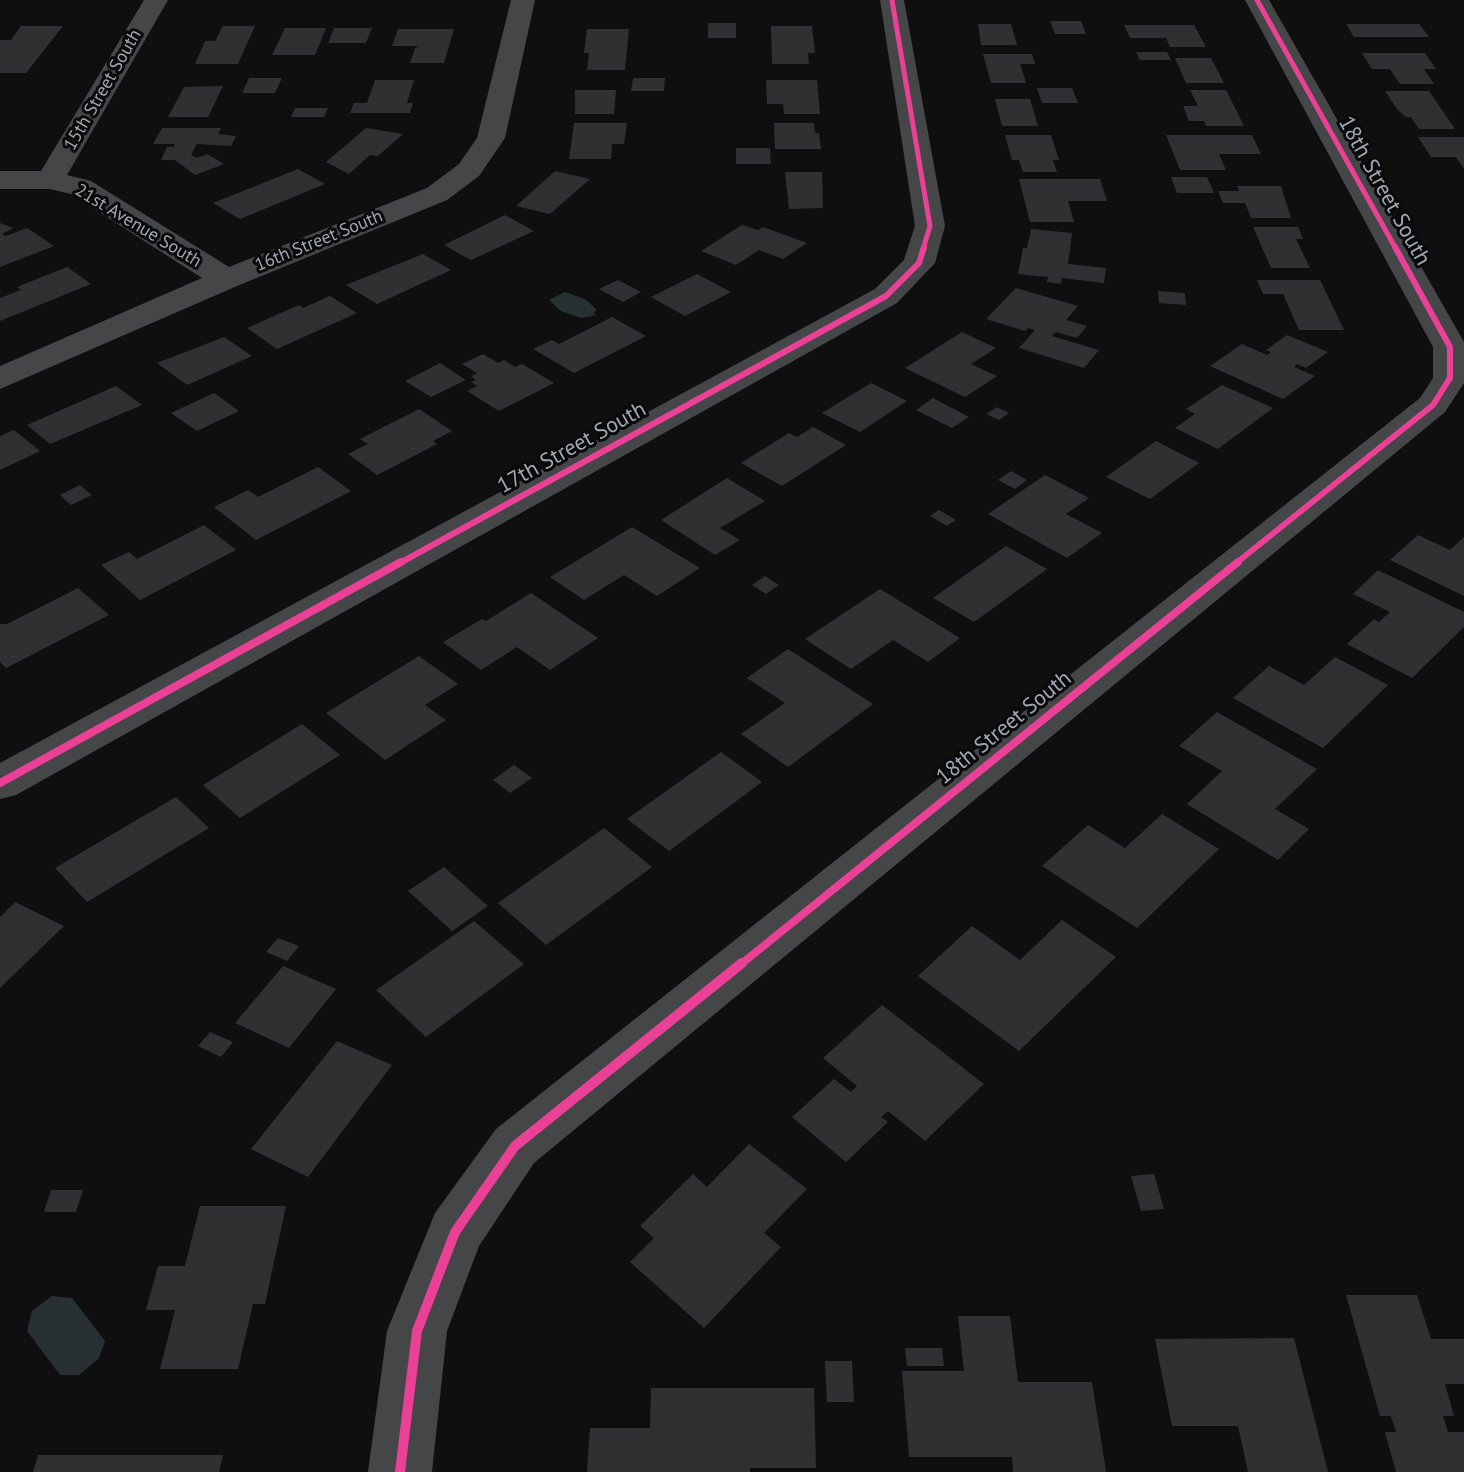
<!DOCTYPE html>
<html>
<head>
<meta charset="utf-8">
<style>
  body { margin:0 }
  canvas { display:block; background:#0f0f10 }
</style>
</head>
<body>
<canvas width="1464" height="1472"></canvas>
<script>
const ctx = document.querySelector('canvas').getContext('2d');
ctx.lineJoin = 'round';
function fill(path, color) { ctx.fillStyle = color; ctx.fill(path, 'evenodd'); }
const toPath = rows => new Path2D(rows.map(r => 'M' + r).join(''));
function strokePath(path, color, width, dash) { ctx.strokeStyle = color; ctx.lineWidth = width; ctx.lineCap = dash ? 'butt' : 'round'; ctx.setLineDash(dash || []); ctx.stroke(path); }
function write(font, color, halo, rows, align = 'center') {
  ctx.font = font + ' "PT Sans",sans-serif'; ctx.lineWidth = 6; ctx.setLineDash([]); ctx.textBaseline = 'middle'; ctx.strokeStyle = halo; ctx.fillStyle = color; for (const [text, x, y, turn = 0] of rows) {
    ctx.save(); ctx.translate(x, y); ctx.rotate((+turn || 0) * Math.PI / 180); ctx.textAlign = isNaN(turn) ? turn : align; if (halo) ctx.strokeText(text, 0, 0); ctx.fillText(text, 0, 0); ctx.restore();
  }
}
fill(toPath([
  [565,292,585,299,597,310,593,313,597,315,581,318,561,311,549,300],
  [52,1296,72,1298,105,1341,99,1358,79,1375,60,1375,27,1331,32,1311]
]), '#273134');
fill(toPath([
  [1050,21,1081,21,1086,34,1055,34],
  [708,23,736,23,736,38,708,38],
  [978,24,1011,24,1017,45,981,45],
  [1346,24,1419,24,1429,37,1354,37],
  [1124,25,1194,25,1206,47,1170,47,1166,38,1130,38],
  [21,26,63,26,26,73,0,73,0,40,11,40],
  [223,26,255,26,238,64,195,64,205,41,215,41],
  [771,26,812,26,815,53,808,53,809,64,772,64],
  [285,28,326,28,315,55,272,55],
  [334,28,372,28,366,43,328,43],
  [398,29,454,29,444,63,410,63,415,48,420,46,392,46],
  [587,29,629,29,625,70,587,70,589,53,584,53],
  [1136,52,1167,52,1171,60,1140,60],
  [1362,53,1425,53,1436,69,1424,69,1434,84,1400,84,1390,69,1372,69],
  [983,54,1032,54,1035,64,1020,64,1026,83,991,83],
  [1175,58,1211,58,1224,83,1186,83],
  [249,78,282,78,275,93,242,93],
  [633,78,665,78,664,91,631,91],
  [375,80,414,80,407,103,413,103,410,113,350,113,354,103,367,103],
  [766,80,817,80,820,114,784,114,783,104,767,104],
  [223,86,208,117,168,117,184,87],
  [1037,88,1072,88,1078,103,1042,103],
  [575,90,616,90,614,114,575,114],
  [1190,90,1226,90,1244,126,1206,126,1204,121,1189,121,1183,106,1198,106],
  [1385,91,1429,91,1455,129,1419,129,1411,117,1406,117,1397,109],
  [995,99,1030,99,1038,126,1002,126],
  [295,108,328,108,324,117,291,117],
  [574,123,627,123,624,144,612,144,611,159,569,159],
  [774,123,814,123,815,133,819,133,821,149,775,149],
  [162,128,221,128,218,134,236,136,231,146,197,144,191,155,197,158,207,154,224,164,195,175,175,160,161,160,167,147,173,147,175,144,153,144],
  [366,128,403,134,378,156,370,155,349,174,326,162],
  [1005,135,1051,135,1059,160,1053,160,1057,172,1023,172,1019,160,1012,160],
  [1166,135,1252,135,1261,154,1219,154,1226,170,1180,170],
  [1418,137,1464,137,1464,169,1456,157,1431,157],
  [736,148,770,148,771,164,736,164],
  [298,169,325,184,240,219,213,203],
  [555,171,590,179,550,214,516,206],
  [785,172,822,172,823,208,789,209],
  [1171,177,1207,177,1214,193,1177,193],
  [1019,179,1100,179,1107,201,1068,201,1074,222,1030,222],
  [1237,186,1281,186,1291,218,1251,218,1245,203,1223,203,1218,191,1239,191],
  [505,215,534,231,471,260,444,245],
  [0,223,13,228,2,234,6,236,27,228,54,246,0,267],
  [742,225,758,230,763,227,807,243,783,259,759,250,736,265,701,251],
  [1253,227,1298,227,1303,239,1296,239,1310,268,1271,268],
  [1031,229,1072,233,1068,264,1106,268,1104,283,1062,278,1061,284,1047,282,1048,277,1018,274,1023,248,1027,248],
  [423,254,451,270,377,304,346,285],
  [67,267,91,284,0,321,0,298,21,290,17,287],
  [697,274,731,292,685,316,651,297],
  [618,280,641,292,623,302,599,289],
  [1257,280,1320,280,1344,330,1299,330,1283,294,1263,294],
  [1016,288,1078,306,1066,320,1087,326,1077,338,1056,332,1052,336,1099,350,1084,368,1019,348,1035,330,1028,328,1025,331,986,319],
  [1158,291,1185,293,1186,305,1159,303],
  [330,296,357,313,277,349,247,328,299,305,303,308],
  [612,317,646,336,574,373,533,349,552,340,559,344],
  [962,332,996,348,971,364,997,376,965,397,905,368],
  [1287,335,1328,352,1306,368,1297,364,1294,367,1315,376,1283,399,1210,366,1242,344,1267,355,1271,352,1266,350],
  [224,337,252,356,187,385,157,363],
  [483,354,498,363,504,360,515,367,522,364,554,383,499,411,467,391,477,386,471,382,476,380,471,376,477,373,462,364],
  [440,363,466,380,431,397,405,381],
  [871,383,907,401,860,432,822,413],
  [1222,385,1273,408,1218,449,1175,428,1195,414,1186,409],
  [116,386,142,405,50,444,27,425],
  [214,393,239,411,197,431,171,413],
  [933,398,969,417,952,428,916,410],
  [997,407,1009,413,999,420,986,414],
  [419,409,452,431,433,441,437,444,377,475,348,454,368,444,360,439],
  [813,427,846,445,782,486,741,463,789,433,797,437],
  [14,430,40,451,0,470,0,436],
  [1156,441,1199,463,1150,499,1106,477],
  [318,467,351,491,256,540,214,507,248,490,258,497],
  [1011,471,1027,480,1015,489,998,480],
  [1045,475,1089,498,1066,514,1102,533,1067,558,988,514],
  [727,478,765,501,720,528,740,540,715,555,661,520],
  [80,485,92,495,71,505,60,495],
  [939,510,956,520,947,526,930,516],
  [204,525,236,550,140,600,101,565,129,552,137,559],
  [632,527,700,568,657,596,624,575,584,600,550,577],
  [1418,535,1450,550,1464,537,1464,596,1390,560],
  [1006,546,1047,569,974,622,933,598],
  [1378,570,1464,612,1464,627,1412,678,1347,644,1374,619,1379,622,1390,612,1353,594],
  [765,576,779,585,766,594,752,585],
  [78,588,109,615,6,668,0,662,0,624,7,624],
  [880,589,960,638,928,662,893,640,851,669,805,639],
  [531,593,598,638,550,670,517,647,481,670,443,642,482,619,486,621],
  [788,649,873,704,788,767,741,734,785,703,747,678],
  [419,656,458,684,425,705,446,720,385,760,326,713],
  [1335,657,1388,685,1323,748,1233,698,1269,666,1304,685],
  [1217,712,1317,769,1275,809,1309,829,1278,860,1187,804,1222,771,1179,746],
  [302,724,340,755,240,818,203,785],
  [721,752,762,782,669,851,627,819],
  [514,765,532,778,510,793,493,780],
  [176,797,209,828,87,902,55,868],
  [1162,814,1219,849,1137,928,1042,866,1088,825,1125,848],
  [604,828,652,867,546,945,498,903],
  [444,867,488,906,452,931,408,891],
  [15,902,64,926,0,988,0,917],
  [1062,920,1116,957,1019,1051,918,976,972,926,1020,960],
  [474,921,524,964,426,1037,376,990],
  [278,938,299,946,287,961,266,952],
  [283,966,336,989,289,1048,235,1023],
  [882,1005,984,1084,925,1141,888,1111,881,1117,888,1122,846,1162,792,1117,834,1079,851,1092,857,1086,823,1058],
  [210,1032,233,1042,221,1057,198,1046],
  [337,1041,392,1065,308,1177,251,1149],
  [749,1144,807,1189,764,1233,781,1247,704,1328,630,1262,654,1238,640,1226,693,1174,707,1187],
  [1154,1174,1164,1209,1141,1211,1131,1176],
  [51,1190,83,1190,76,1212,44,1212],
  [200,1206,286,1206,265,1304,253,1304,238,1369,160,1369,175,1310,146,1310,158,1266,185,1266],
  [1346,1295,1417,1295,1431,1339,1464,1339,1464,1384,1445,1384,1454,1416,1443,1416,1448,1432,1464,1432,1464,1472,1396,1472,1385,1432,1396,1432,1391,1416,1380,1416],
  [958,1316,1010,1316,1018,1382,1092,1382,1106,1472,1013,1472,1012,1457,909,1457,902,1371,964,1371],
  [1294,1338,1328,1472,1248,1472,1238,1426,1172,1426,1155,1339],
  [905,1348,942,1348,944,1366,907,1366],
  [825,1361,852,1361,854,1402,827,1402],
  [651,1388,814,1388,816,1468,750,1468,750,1472,587,1472,590,1428,650,1428],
  [38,1455,223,1455,219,1472,33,1472]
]), '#303032');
fill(toPath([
  [144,0,168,0,67,175,91,181,229,267,427,188,459,164,477,138,511,0,535,0,505,138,479,176,447,200,237,286,0,389,0,366,202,278,71,194,50,189,0,189,0,171,41,171,144,0],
  [880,0,904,0,945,226,935,263,897,303,16,795,0,799,0,763,875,289,904,260,915,226,880,0],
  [1245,0,1269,0,1464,342,1464,383,1445,412,534,1163,479,1246,447,1331,432,1472,368,1472,387,1331,435,1213,496,1129,1420,398,1433,378,1433,347,1245,0]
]), '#444648');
strokePath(toPath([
  [892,0,930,226,923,249],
  [1257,0,1396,249]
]), '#ea4096', 5);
strokePath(toPath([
  [398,564,886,296,919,263,924,247],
  [1235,564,1433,405,1450,378,1450,347,1395,247]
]), '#ea4096', 6);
strokePath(toPath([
  [0,783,401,562],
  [740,965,1238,562]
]), '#ea4096', 8);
strokePath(toPath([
  [400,1472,417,1331,455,1232,515,1146,742,963]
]), '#ea4096', 10);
write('18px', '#a0a8b1', '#0a0a0b', [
  ["15th Street South",103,90,-60],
  ["21st Avenue South",138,226,31],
  ["16th Street South",319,241,-22]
]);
write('22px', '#a0a8b1', '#0a0a0b', [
  ["18th Street South",1384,191,61],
  ["17th Street South",572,448,-29],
  ["18th Street South",1004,728,-39]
]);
</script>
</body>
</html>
